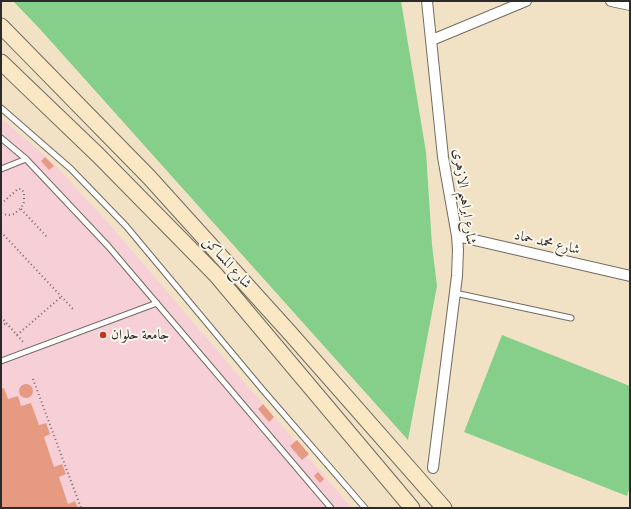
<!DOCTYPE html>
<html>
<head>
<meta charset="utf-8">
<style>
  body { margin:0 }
  #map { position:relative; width:631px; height:509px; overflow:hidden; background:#f2e2c5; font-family:"Gentium Book Plus",serif }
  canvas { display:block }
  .frame { position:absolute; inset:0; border:2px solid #2b2b2b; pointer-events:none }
</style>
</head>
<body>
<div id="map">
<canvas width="631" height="509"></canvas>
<div class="frame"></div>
</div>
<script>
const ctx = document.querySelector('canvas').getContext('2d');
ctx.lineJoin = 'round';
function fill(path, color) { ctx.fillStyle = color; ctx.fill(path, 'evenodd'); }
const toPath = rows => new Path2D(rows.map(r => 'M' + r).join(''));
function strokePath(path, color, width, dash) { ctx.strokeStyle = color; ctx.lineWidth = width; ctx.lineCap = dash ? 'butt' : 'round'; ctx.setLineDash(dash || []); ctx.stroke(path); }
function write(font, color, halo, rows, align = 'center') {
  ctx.font = font + ' "Gentium Book Plus",Amiri,serif'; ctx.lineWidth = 4; ctx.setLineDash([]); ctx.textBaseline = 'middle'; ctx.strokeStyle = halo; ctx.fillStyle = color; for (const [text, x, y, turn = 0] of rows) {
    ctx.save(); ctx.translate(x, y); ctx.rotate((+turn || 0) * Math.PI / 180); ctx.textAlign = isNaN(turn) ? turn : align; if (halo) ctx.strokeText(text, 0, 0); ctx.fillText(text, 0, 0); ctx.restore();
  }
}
fill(toPath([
  [1,118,53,163,110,225,274,417,296,441,297,440,309,454,307,456,352,508,1,508]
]), '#f6cfd7');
fill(toPath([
  [13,1,401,1,426,152,432,245,437,286,408,440,39,28],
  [502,335,630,386,630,487,627,496,464,432]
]), '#86cf8b');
fill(toPath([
  [45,157,54,166,49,170,41,161],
  '19 391a7 7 0 1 1 14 0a7 7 0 1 1-14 0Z',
  [4,388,8,399,18,396,21,406,31,403,39,425,46,423,50,434,44,437,54,467,62,464,66,474,59,477,68,504,75,501,78,508,1,508,1,389],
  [263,404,274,417,269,422,258,409],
  [297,440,309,454,302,460,290,446],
  [318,472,324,479,320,483,314,476]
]), '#e79a82');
const lane = toPath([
  [1,108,71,169,126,226,262,389,365,508],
  [1,138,26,159,108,246,331,508],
  [1,169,26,159],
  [455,293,571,318],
  [1,361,157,303]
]);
const street = toPath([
  [427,1,443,157,457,236,458,250,457,276,433,468],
  [611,1,630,5],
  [432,40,526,1],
  [457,236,630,276]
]);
const secondary = toPath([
  [1,26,149,177,290,333,444,508],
  [1,62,98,155,216,275,412,508]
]);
strokePath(lane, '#716b61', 7);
strokePath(street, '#716b61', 12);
strokePath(secondary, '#716b61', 17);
strokePath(toPath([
  [1,204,18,189,21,189,24,192,24,202,21,208,14,214,9,215,1,214],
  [21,209,47,237],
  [1,232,73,309],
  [1,317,24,343],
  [1,327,6,323],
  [17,335,61,297],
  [33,379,81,508]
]), '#716b61', 2, [1, 3]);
strokePath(lane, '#fff', 5);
strokePath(street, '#fff', 10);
strokePath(secondary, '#fae7c3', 15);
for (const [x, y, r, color] of [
  [103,335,4,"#c8321e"]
]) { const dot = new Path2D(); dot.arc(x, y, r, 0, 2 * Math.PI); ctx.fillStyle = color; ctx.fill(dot); strokePath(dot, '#fbf7ec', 1.5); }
write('14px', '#2b2b2b', '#fbf7ec', [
  ["شارع ابراهيم الازهرى",464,197,82],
  ["شارع محمد حماد",547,243,13],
  ["شارع المساكن",227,263,48]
]);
write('14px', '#2b2b2b', '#fbf7ec', [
  ["جامعة حلوان",111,335]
], 'left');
</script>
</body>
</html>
